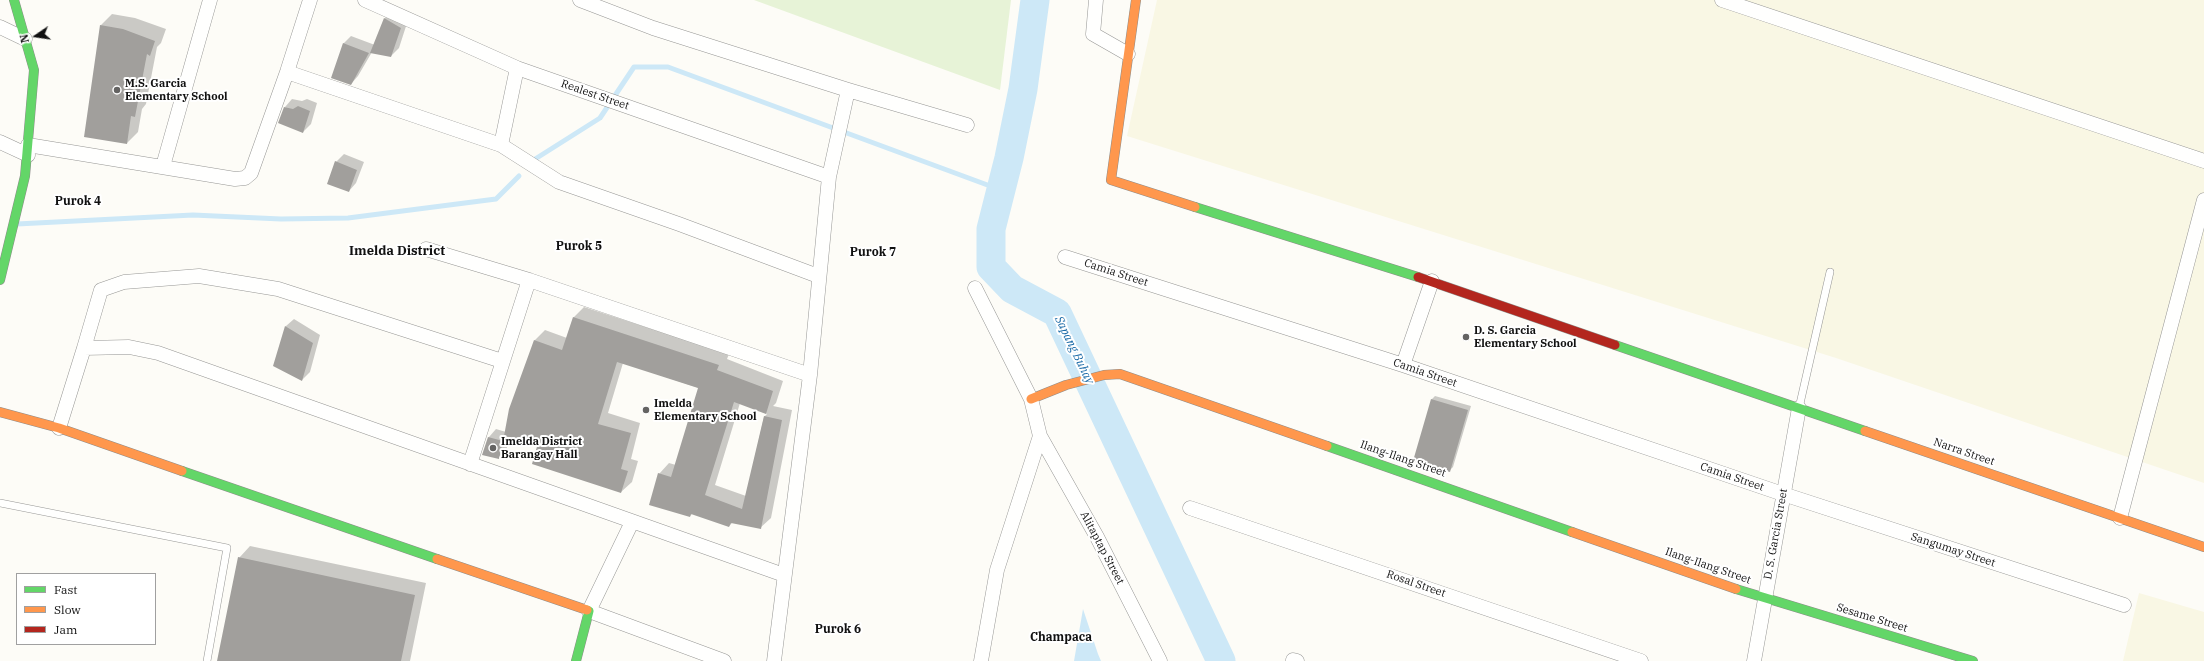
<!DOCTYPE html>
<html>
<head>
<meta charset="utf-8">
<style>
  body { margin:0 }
  #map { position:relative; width:2204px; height:661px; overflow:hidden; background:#fdfcf7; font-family:"IBM Plex Serif",serif }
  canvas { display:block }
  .legend { position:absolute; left:16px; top:573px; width:140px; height:72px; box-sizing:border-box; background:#fff; border:1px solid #a0a0a0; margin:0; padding:5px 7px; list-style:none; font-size:12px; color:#111 }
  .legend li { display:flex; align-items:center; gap:8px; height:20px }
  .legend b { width:20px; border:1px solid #a0a0a0 }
  .north { position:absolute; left:16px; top:16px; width:40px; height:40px; -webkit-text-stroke:3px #fff; paint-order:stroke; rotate:257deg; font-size:11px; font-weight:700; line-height:16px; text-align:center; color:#111 }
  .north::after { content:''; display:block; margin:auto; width:14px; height:18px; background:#111; clip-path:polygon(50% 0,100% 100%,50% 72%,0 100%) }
</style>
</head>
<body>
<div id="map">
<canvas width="2204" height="661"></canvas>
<ul class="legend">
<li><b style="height:5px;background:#63d668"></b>Fast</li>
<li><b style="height:5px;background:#ff974d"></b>Slow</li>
<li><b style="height:5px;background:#b3261e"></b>Jam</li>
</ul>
<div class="north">N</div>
</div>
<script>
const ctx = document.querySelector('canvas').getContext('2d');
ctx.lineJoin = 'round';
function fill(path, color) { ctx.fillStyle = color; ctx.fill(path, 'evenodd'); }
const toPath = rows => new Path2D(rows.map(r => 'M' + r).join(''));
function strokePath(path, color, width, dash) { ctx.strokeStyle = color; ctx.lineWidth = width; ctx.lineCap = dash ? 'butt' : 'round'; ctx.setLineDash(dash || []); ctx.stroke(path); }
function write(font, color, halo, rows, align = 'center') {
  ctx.font = font + ' "IBM Plex Serif",serif'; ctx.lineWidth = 4; ctx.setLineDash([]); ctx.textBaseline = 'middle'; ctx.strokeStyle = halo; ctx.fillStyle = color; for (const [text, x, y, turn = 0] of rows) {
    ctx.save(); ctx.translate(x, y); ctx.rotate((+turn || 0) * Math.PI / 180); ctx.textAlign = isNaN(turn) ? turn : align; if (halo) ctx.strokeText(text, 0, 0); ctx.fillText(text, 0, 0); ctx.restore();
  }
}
fill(toPath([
  [1157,0,2204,0,2204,483,1836,358,1127,136],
  [2139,593,2204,612,2204,661,2123,661]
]), '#f9f7e4');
fill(toPath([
  [754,0,1011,0,1000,90]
]), '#e7f3d7');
fill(toPath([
  [1083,609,1098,654,1101,661,1074,661]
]), '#cde8f7');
fill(toPath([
  [392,11,408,20,399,48,391,56,372,52,358,76,351,84,343,44,351,36,375,45,385,18],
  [112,14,135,18,166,29,161,43,157,47,146,104,142,109,138,132,127,143,101,25],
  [292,99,302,101,307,99,317,103,311,124,303,132,285,107],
  [344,154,364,162,356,183,349,191,336,162],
  [584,307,729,354,727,359,783,381,776,403,773,406,792,410,771,518,760,528,733,522,729,526,693,513,690,516,659,474,669,463,676,465,699,388,623,363,608,413,640,423,631,459,638,461,632,482,621,492,540,442,510,436,506,451,498,458,484,455,489,437,496,429,506,432,535,340,545,330,567,338,574,317],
  [740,403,767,414,764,417,746,496,715,485],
  [294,319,320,335,310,372,302,380,274,365,286,326],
  [1435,396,1471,406,1453,467,1449,471,1432,399],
  [250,546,426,583,410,661,218,661,239,558]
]), '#0003');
strokePath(toPath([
  [532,161,600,118,634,67,668,67,1001,190],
  [17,224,193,215,281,219,348,218,496,199,519,176]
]), '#cde8f7', 5);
strokePath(toPath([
  [1035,0,1023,89,1009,158,991,229,991,267,1012,289,1057,313,1221,661]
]), '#cde8f7', 29);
fill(toPath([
  [384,18,401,28,391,57,370,53],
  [100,25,123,29,155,41,150,56,147,54,135,117,131,116,127,144,84,137],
  [343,43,369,53,351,85,331,78],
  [298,106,310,111,303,133,278,123,284,107,293,109],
  [335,161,357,170,349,192,327,184],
  [573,317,719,365,717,370,773,391,766,414,734,402,705,495,742,509,764,416,782,420,761,529,731,523,729,527,691,514,690,517,649,505,658,473,671,477,698,388,617,362,598,424,631,433,621,469,628,471,621,493,532,464,538,443,504,436,509,409,534,340,562,350],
  [285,326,313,343,302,381,273,366],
  [1431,399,1468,410,1450,472,1413,461],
  [488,437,503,441,499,459,482,455],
  [238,557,415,595,401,661,217,661]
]), '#a19f9c');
const lane = toPath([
  [1799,408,1830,272],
  [0,503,227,548,207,661]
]);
const street = toPath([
  [365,0,517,68,829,177],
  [580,0,653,28,848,90,967,125],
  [1096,0,1093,34,1128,54],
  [1722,0,2204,161],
  [0,27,25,39],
  [287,72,501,145,559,182,679,224,818,276],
  [0,142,28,155],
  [28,145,235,179,245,178,251,173,287,72,310,0],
  [501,145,517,68],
  [163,166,210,0],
  [426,249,529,280,810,375],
  [1065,257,1403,365,1783,494,2124,605],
  [975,288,1031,399,1040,436,997,570,981,661],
  [84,348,101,290,124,282,199,276,278,289,502,361],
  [1403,365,1432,281],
  [59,428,84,348,129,347,158,353,784,575],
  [1040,436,1097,537,1160,661],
  [470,464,529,280],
  [1190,508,1641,661],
  [2120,518,2204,200],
  [632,522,589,611,724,661],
  [1293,660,1297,661],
  [774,661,810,375,829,177,848,90],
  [1754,661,1799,408]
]);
const fast = toPath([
  [1195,207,1418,277],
  [0,280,25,176,34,70,14,0],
  [1615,345,1865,431],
  [1327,446,1572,532],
  [182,471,437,559],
  [1736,589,1973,661],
  [576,661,589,611,587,610]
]);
const slow = toPath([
  [1136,0,1111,180,1195,207],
  [1031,399,1066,385,1104,375,1120,374,1327,446],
  [0,412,59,428,182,471],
  [1865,431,2204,547],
  [1572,532,1736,589],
  [437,559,587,610]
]);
const jam = toPath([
  [1418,277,1615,345]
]);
strokePath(lane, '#979795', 8);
strokePath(street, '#979795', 15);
strokePath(fast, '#8e8d8b', 10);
strokePath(slow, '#8e8d8b', 10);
strokePath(jam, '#8e8d8b', 10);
strokePath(lane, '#fffffe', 7);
strokePath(street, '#fffffe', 14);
strokePath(fast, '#63d668', 9);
strokePath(slow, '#ff974d', 9);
strokePath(jam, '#b3261e', 9);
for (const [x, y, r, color] of [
  [117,90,4,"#646362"],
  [1466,337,4,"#646362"],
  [646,410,4,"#646362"],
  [493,448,4,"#646362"]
]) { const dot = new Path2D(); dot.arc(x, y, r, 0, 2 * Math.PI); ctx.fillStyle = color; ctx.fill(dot); strokePath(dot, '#fff', 1.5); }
write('bold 11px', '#111', '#fff', [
  ["M.S. Garcia",125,84],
  ["Elementary School",125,97],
  ["D. S. Garcia",1474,331],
  ["Elementary School",1474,344],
  ["Imelda",654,404],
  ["Elementary School",654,417],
  ["Imelda District",501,442],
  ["Barangay Hall",501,455]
], 'left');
write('11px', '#111', '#fff', [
  ["Realest Street",595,95,19],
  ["Camia Street",1116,273,18],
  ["Camia Street",1425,373,19],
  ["Narra Street",1964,452,19],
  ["Ilang-Ilang Street",1403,459,19],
  ["Camia Street",1732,477,19],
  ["D. S. Garcia Street",1776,534,-80],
  ["Alitaptap Street",1102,548,62],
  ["Sangumay Street",1953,550,18],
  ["Ilang-Ilang Street",1708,566,19],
  ["Rosal Street",1416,584,19],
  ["Sesame Street",1872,618,17]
]);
write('bold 12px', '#111', '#fff', [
  ["Purok 4",78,202],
  ["Purok 5",579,247],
  ["Purok 7",873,253],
  ["Purok 6",838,630],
  ["Champaca",1061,638]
]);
write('italic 12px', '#1768a6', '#fff', [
  ["Sapang Buhay",1074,350,64]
]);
write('bold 13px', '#111', '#fff', [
  ["Imelda District",397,251]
]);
</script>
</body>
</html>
